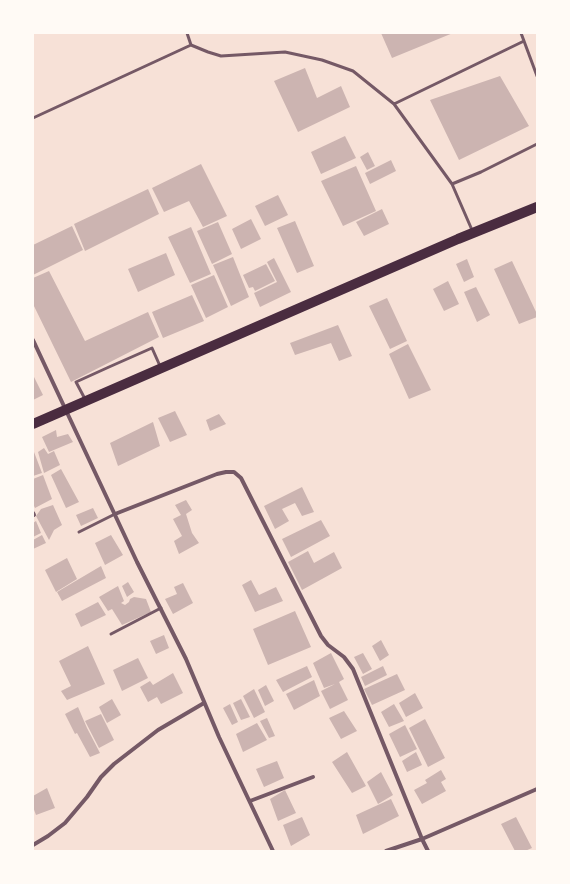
<!DOCTYPE html>
<html>
<head>
<meta charset="utf-8">
<style>
  body { margin:0 }
  #map { position:relative; width:570px; height:884px; overflow:hidden; background:#f7e1d7; font-family:"Open Sans",sans-serif }
  canvas { display:block }
  .frame { position:absolute; inset:0; border:34px solid #fffaf5; pointer-events:none }
</style>
</head>
<body>
<div id="map">
<canvas width="570" height="884"></canvas>
<div class="frame"></div>
</div>
<script>
const ctx = document.querySelector('canvas').getContext('2d');
ctx.lineJoin = 'round';
function fill(path, color) { ctx.fillStyle = color; ctx.fill(path, 'evenodd'); }
const toPath = rows => new Path2D(rows.map(r => 'M' + r).join(''));
function strokePath(path, color, width, dash) { ctx.strokeStyle = color; ctx.lineWidth = width; ctx.lineCap = dash ? 'butt' : 'round'; ctx.setLineDash(dash || []); ctx.stroke(path); }
fill(toPath([
  [381,33,453,33,392,58],
  [305,68,317,98,341,86,350,107,298,132,274,81],
  [500,76,529,126,459,160,430,100],
  [345,136,356,158,321,174,311,152],
  [368,152,375,166,367,170,360,157],
  [391,160,396,171,370,184,365,173],
  [201,164,227,216,203,227,189,201,164,212,152,188],
  [356,166,376,211,343,226,321,181],
  [148,189,159,214,85,251,74,224],
  [278,195,288,215,265,226,255,206],
  [382,209,389,224,364,236,356,222],
  [251,219,261,239,241,249,232,229],
  [295,221,314,266,297,273,277,228],
  [218,222,232,254,212,264,197,231],
  [72,226,83,250,33,275,33,245],
  [191,227,211,274,190,283,168,237],
  [166,253,175,275,138,292,128,269],
  [233,257,249,297,231,306,213,265],
  [274,258,291,292,260,307,254,293,277,282,267,262],
  [467,259,474,277,464,282,456,264],
  [512,261,537,314,537,317,519,324,494,269],
  [266,264,275,281,255,291,253,287,249,288,243,275],
  [49,271,85,341,148,312,159,337,71,382,33,304,33,278],
  [214,275,228,307,206,318,191,285],
  [448,281,459,304,444,311,433,289],
  [476,287,490,315,477,322,464,292],
  [192,295,204,321,163,338,152,312],
  [387,298,407,341,390,349,369,306],
  [338,325,352,356,339,361,331,343,295,355,290,343],
  [408,344,431,390,409,399,389,354],
  [33,375,43,395,33,400],
  [175,411,187,435,170,442,158,418],
  [219,414,226,424,210,431,206,420],
  [153,422,160,446,118,466,110,443],
  [56,430,57,437,68,434,73,442,49,452,42,437],
  [44,448,48,454,54,451,60,465,44,473,38,452],
  [33,452,34,452,42,473,33,476],
  [61,469,79,502,66,508,51,475],
  [43,475,52,499,35,508,33,504,33,479],
  [302,487,314,512,302,516,295,503,282,509,289,521,275,529,264,506],
  [186,500,192,510,186,514,192,533,199,543,179,554,174,541,182,536,173,519,181,515,175,505],
  [53,505,62,525,54,530,49,540,36,516,41,509],
  [93,508,98,518,81,526,76,515],
  [321,520,330,536,291,557,282,539],
  [36,521,41,533,33,537,33,523],
  [42,535,46,543,33,549,33,540],
  [111,535,123,555,105,565,95,543],
  [308,551,314,563,334,552,342,568,302,590,288,562],
  [67,558,77,579,56,592,45,570],
  [101,566,106,578,62,601,57,592],
  [251,580,259,595,276,587,283,601,255,612,242,585],
  [128,582,134,592,127,597,122,586],
  [183,583,193,603,173,614,165,599,177,594,174,587],
  [118,586,124,601,121,603,125,605,129,602,130,599,134,597,146,599,151,612,122,625,112,609,108,611,99,597],
  [98,602,106,615,81,627,75,614],
  [295,611,311,647,268,665,253,629],
  [164,635,169,648,156,654,150,641],
  [381,640,389,655,380,661,372,646],
  [88,646,105,684,67,700,61,691,71,686,59,661],
  [331,653,344,679,339,682,348,700,330,709,321,691,335,684,324,688,313,663],
  [363,653,372,669,363,674,354,657],
  [138,658,148,678,122,691,113,670],
  [307,666,312,677,283,692,276,680],
  [383,666,387,675,365,686,361,677],
  [173,673,183,693,161,704,157,697,148,702,140,687,150,681,153,685],
  [397,674,405,690,372,705,364,689],
  [314,680,320,696,294,710,286,694],
  [266,685,274,701,265,706,258,690],
  [254,689,265,712,254,718,243,696],
  [415,693,423,708,406,717,399,703],
  [112,699,121,715,107,723,99,707],
  [241,699,250,717,241,720,233,703],
  [230,704,238,722,232,725,223,708],
  [394,704,404,721,389,727,381,712],
  [78,707,87,728,100,753,90,757,77,733,75,734,65,714],
  [344,711,357,731,341,739,329,718],
  [101,714,114,740,99,748,85,721],
  [267,718,275,736,269,738,260,721],
  [425,719,445,758,428,767,409,728],
  [257,723,267,740,243,752,236,734],
  [405,725,417,749,400,757,389,734],
  [347,752,366,786,352,793,332,762],
  [416,752,422,765,407,772,402,761],
  [277,761,284,778,264,787,256,769],
  [441,770,446,779,441,782,446,791,422,804,414,790,427,783,425,780],
  [381,772,393,795,378,804,367,782],
  [47,788,55,808,36,815,33,807,33,796],
  [285,790,296,813,278,821,270,799],
  [391,799,399,816,363,834,356,815],
  [302,817,310,835,291,846,283,825],
  [516,817,532,848,525,851,515,851,501,824]
]), '#ccb4b1');
strokePath(toPath([
  [187,33,191,45,208,52,221,56,285,52,322,60,353,71,394,104,452,184,481,172,537,144],
  [521,33,537,76],
  [394,104,524,41],
  [33,118,191,45],
  [452,184,472,230],
  [85,399,76,382,109,367,152,348,160,366],
  [79,532,115,514],
  [111,634,161,608]
]), '#755966', 3);
strokePath(toPath([
  [33,340,137,562,186,659,219,737,273,851],
  [33,513,34,515],
  [115,514,217,474,226,472,234,472,241,478,321,636,328,645,344,657,353,669,422,839,537,789],
  [250,801,313,777],
  [33,845,48,836,65,823,87,797,101,777,114,764,158,730,204,703],
  [386,851,422,839,428,851]
]), '#755966', 4);
strokePath(toPath([
  [33,424,458,239,537,207]
]), '#4a2c40', 10);
</script>
</body>
</html>
